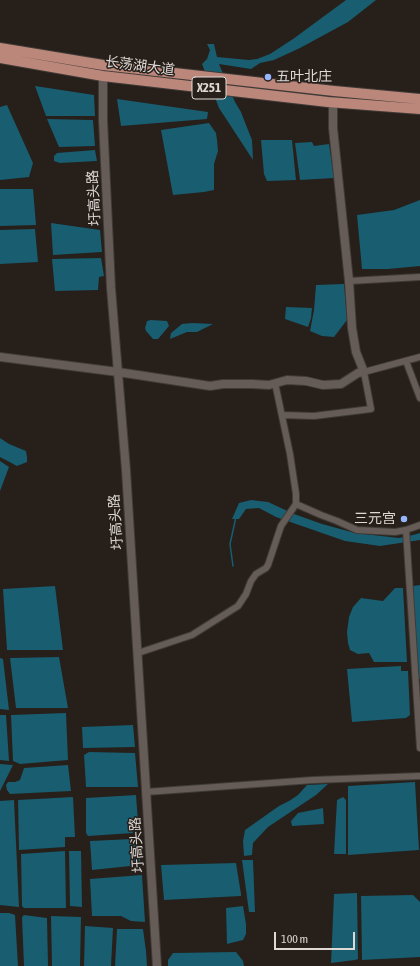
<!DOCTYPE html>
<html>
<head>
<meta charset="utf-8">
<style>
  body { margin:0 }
  #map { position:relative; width:420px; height:966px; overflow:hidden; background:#261f1a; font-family:"Asap Condensed",sans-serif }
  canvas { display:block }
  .scale { position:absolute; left:274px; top:932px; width:81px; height:18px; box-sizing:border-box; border:2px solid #dfd9d6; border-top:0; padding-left:5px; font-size:12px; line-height:14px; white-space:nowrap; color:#dfd9d6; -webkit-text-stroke:3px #261f1a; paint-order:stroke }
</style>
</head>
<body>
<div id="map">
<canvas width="420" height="966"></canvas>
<div class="scale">100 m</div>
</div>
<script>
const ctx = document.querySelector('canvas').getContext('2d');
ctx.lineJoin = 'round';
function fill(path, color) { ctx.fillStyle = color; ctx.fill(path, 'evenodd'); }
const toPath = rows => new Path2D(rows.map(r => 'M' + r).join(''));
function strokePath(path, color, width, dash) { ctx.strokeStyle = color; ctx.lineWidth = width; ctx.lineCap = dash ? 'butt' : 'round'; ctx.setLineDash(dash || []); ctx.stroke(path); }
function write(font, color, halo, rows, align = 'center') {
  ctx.font = font + ' "Asap Condensed","Noto Sans SC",sans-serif'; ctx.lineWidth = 3; ctx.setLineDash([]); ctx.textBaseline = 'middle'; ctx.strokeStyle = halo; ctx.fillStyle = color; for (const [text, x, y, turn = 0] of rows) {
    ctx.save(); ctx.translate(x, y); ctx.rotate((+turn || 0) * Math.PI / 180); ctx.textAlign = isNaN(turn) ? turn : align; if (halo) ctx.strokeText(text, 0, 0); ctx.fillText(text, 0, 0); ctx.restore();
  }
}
fill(toPath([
  [346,0,376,0,348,22,300,48,274,60,260,63,251,69,219,64,235,102,241,112,246,125,252,140,253,160,219,108,202,64,207,59,210,50,207,44,214,44,217,57,249,60,257,59,270,54,293,39],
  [35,86,94,95,95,116,46,116],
  [117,99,208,112,207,119,121,126],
  [7,105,33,163,29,177,0,180,0,107],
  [47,119,93,120,95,146,59,147],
  [209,123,216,133,217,140,218,151,214,164,214,190,204,192,173,195,161,130],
  [261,140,292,140,296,180,267,181,264,174],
  [312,142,314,146,329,144,334,178,300,180,295,143],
  [95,150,97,161,60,163,54,161,54,156,57,153],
  [0,189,33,189,36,225,0,226],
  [420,200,420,266,388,269,362,269,357,215,394,210],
  [51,223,100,230,102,252,53,255],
  [35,229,38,262,0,264,0,230],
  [101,258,104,276,99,277,98,290,55,291,52,259],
  [344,284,347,320,334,337,322,336,310,331,314,310,316,285],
  [286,307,312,308,311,318,308,327,285,319],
  [151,320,167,321,169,326,158,339,153,339,146,331,145,328,147,321],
  [192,323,213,324,197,332,187,332,170,339,171,333,182,324],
  [0,438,9,444,26,451,27,457,27,462,17,466,0,457],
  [0,461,9,467,0,491],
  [251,500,268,502,294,514,322,524,355,533,399,538,413,535,420,533,420,540,380,546,345,541,276,517,259,508,246,509,239,519,232,519,239,503],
  [420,585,420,679,418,679,413,586],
  [55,586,63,650,7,650,3,589],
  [395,588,403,588,407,662,374,662,369,653,358,654,350,650,348,643,347,632,349,617,353,607,361,598,383,601],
  [59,657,68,708,16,708,10,658],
  [0,658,3,659,9,710,0,709],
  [401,666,401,671,408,671,410,715,406,718,352,722,347,669],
  [66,713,68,760,20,764,13,761,11,715],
  [0,715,6,715,9,761,0,760],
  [133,725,135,747,83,748,82,727],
  [89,752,135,753,138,787,86,787,84,755],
  [0,764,13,765,0,791],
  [68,765,71,791,10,794,7,790,6,785,8,782,15,782,20,780,24,768],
  [415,782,419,850,348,855,348,786],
  [328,784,316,795,268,827,253,843,252,855,244,856,243,841,245,830,279,806,289,801,298,795,307,785],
  [136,795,138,822,134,824,133,833,88,836,86,833,86,798],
  [73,797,75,837,65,837,65,847,19,850,18,800],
  [343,797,346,800,346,854,334,854,337,800],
  [14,800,19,907,0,905,0,801],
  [323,808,324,824,292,826,291,821,298,813],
  [132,839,136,845,140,845,140,865,92,870,90,841],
  [65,851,66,908,24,908,22,906,21,854],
  [69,851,81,851,82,907,70,906],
  [242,860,253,860,255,912,249,912],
  [236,863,241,894,241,896,164,900,161,865],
  [142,875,145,922,131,921,121,916,92,916,90,879],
  [357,893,358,959,355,960,331,963,334,894],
  [413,895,420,902,420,957,362,960,361,896],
  [243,906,246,924,246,934,243,940,227,944,226,908],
  [0,913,9,913,15,915,18,966,0,966],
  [24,915,47,918,48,966,24,966,22,917],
  [51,916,81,917,80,966,52,966],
  [85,926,113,928,111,966,84,966],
  [117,929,143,929,146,951,147,966,115,966],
  [236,952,243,961,244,966,168,966,168,960,173,953]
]), '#185d70');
strokePath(toPath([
  [233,566,230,544,236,517]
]), '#185d70', 1.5);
const minor = toPath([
  [349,281,420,277],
  [406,361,420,398],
  [282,415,314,416,371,409,364,372,420,357],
  [296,504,321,515,337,521,357,530,395,532,406,530,420,525],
  [406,530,420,748],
  [138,653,192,635,238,606,246,594,251,581,256,574,266,568,268,565,281,526,296,504,296,494,290,454,275,383],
  [146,792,313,780,420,776]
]);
const tertiary = toPath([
  [103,76,103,120,111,288,126,470,157,966],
  [0,357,118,372,210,386,223,384,252,384,269,385,287,380,306,381,323,385,341,384,358,373,364,372,356,352,352,328,349,281,333,128,333,102]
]);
const primary = toPath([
  [0,48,103,65,334,91,420,99],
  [0,58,103,76,328,102,420,109]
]);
strokePath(minor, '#413b37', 8);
strokePath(tertiary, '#413b37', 10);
strokePath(primary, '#413b37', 12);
strokePath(minor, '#655c57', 6);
strokePath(tertiary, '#655c57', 8);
strokePath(primary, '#bc877b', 10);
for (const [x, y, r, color] of [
  [268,77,4,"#95b6fd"],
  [404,519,4,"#95b6fd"]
]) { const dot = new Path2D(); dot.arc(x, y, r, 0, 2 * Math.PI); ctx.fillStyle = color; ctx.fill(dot); strokePath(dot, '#261f1a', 1.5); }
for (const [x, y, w] of [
  [209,88,34]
]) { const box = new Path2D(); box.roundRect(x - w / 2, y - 11, w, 22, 3); ctx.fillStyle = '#261f1a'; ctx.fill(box); strokePath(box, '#dfd9d6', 1); }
write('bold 13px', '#dfd9d6', null, [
  ["X251",209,88]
]);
write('14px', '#dfd9d6', '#261f1a', [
  ["长荡湖大道",140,66,7],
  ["圩高头路",94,198,-93],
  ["圩高头路",116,522,-94],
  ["圩高头路",137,845,-94]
]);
write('14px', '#dfd9d6', '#261f1a', [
  ["五叶北庄",276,77],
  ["三元宫",396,519,"right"]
], 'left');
</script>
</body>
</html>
